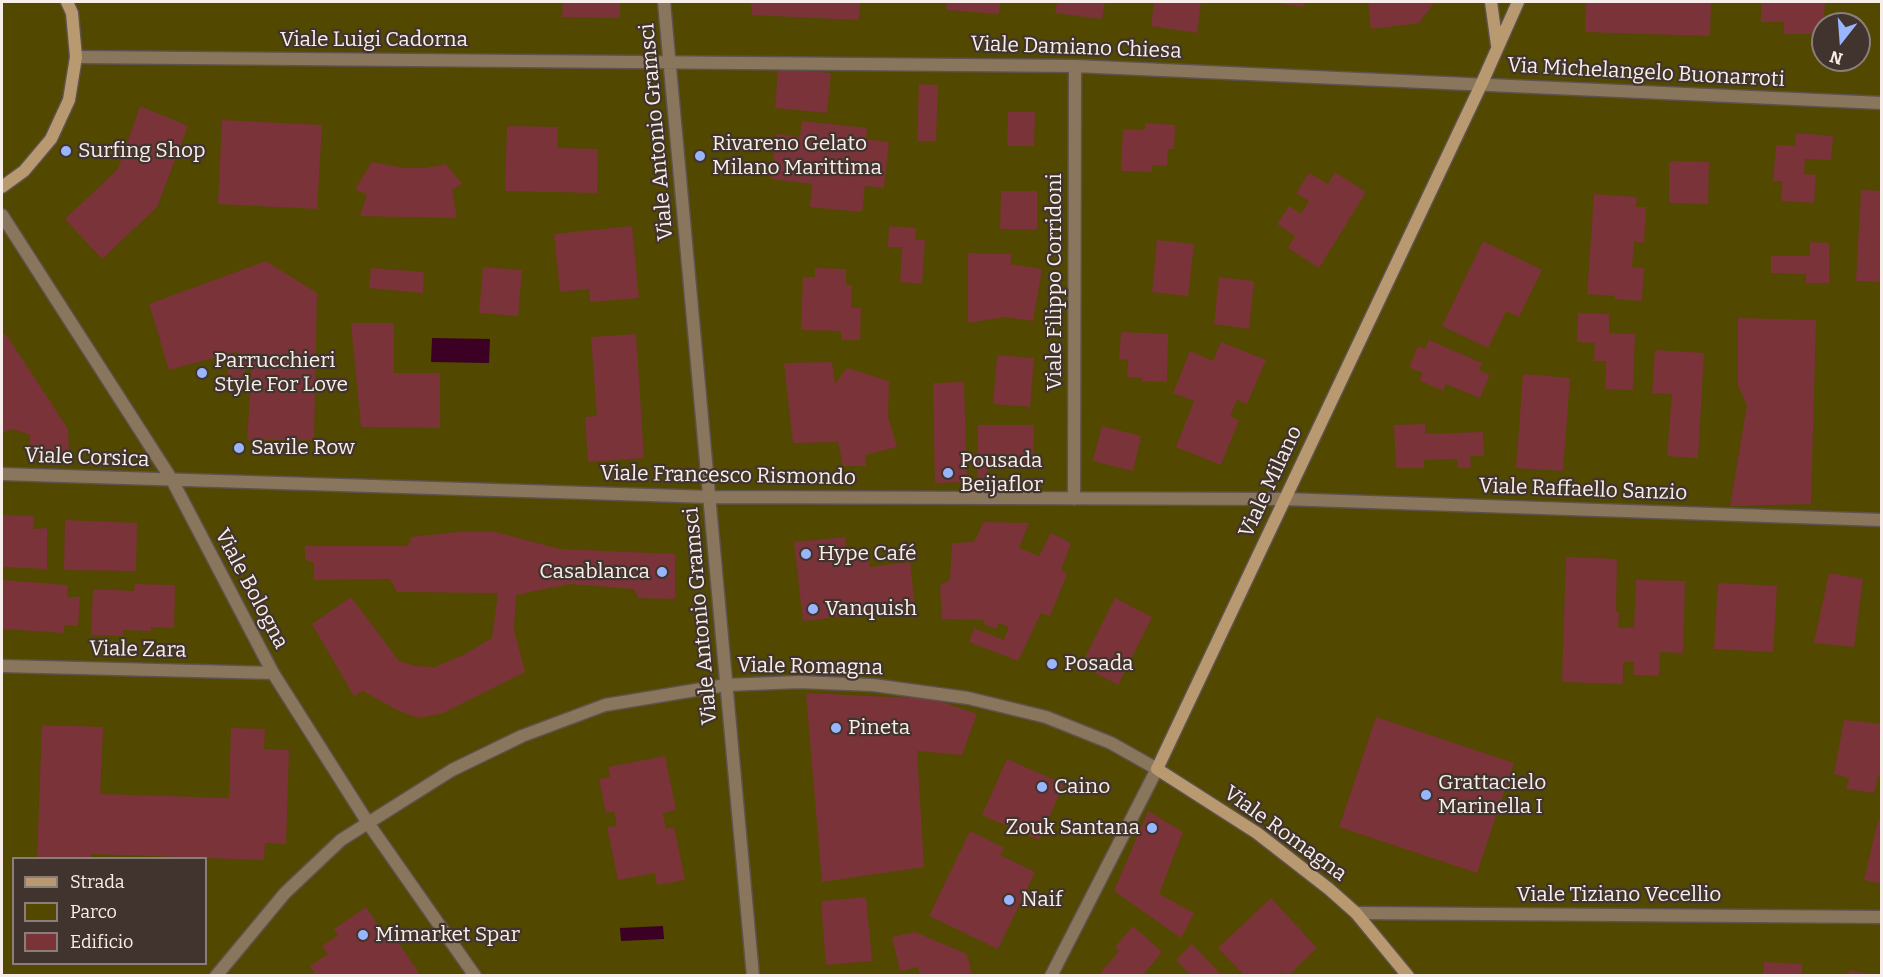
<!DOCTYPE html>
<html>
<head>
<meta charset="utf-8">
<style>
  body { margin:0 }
  #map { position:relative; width:1883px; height:977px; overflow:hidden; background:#41342e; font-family:Bitter,serif }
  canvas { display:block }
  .frame { position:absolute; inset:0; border:3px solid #f7eeea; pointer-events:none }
  .legend { position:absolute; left:12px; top:857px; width:195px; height:108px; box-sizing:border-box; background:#41342e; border:2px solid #8a7e79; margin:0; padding:8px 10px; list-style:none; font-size:18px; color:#f7eeea }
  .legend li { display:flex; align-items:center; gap:12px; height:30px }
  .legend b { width:30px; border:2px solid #8a7e79 }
  .north { position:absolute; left:1811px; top:12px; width:60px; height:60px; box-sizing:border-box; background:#41342e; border:2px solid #8a7e79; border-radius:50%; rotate:197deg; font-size:16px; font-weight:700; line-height:24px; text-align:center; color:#f7eeea }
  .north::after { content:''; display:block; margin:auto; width:21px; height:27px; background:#98b5fd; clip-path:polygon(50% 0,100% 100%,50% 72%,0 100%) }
</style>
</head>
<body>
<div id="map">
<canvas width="1883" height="977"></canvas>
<div class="frame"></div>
<ul class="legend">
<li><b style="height:8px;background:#b99970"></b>Strada</li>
<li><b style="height:16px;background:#524800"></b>Parco</li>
<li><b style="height:16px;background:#7a3339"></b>Edificio</li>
</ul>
<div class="north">N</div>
</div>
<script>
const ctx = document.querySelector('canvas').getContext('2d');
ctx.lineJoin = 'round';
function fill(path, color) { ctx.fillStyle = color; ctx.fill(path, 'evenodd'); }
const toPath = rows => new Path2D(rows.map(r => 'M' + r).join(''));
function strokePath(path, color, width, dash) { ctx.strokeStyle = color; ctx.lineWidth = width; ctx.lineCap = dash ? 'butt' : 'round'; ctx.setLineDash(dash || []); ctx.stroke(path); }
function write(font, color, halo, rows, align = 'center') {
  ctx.font = font + ' Bitter,serif'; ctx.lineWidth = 4.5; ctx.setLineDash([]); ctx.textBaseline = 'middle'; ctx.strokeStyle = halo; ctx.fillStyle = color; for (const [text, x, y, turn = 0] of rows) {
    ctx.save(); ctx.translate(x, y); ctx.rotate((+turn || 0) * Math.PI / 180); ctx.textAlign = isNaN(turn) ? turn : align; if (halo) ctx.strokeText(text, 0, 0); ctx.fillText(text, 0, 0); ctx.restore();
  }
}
fill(toPath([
  [2,2,1881,2,1881,975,2,976],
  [1823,24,1859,24,1859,60,1823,60],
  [14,858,206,858,206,964,14,964]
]), '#524800');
fill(toPath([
  [432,338,490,339,489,363,431,362],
  [663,926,664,939,621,941,620,928]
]), '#3b0023');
fill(toPath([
  [563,2,620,2,620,18,562,17],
  [751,2,860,2,859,20,752,15],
  [947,2,1000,2,999,14,946,10],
  [1057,2,1105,2,1102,19,1055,13],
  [1154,2,1201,2,1197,33,1151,26],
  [1281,2,1305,2,1304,7,1281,4],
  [1368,2,1434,2,1434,3,1419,23,1371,29],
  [1586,2,1711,2,1710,36,1585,32],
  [1761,2,1825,2,1823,34,1784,34,1784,22,1761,22],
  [778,68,831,73,827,113,775,108],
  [919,84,938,85,936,141,917,141],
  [140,106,188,126,157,207,102,259,65,219,118,169],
  [1008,112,1035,112,1034,146,1007,146],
  [222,120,322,125,317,209,218,204],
  [802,121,867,128,866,139,889,142,884,188,865,186,862,212,810,207,812,184,771,179,776,134,800,137],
  [1145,123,1175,125,1174,149,1168,149,1167,166,1152,165,1152,172,1121,171,1123,129,1145,130],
  [507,126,558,127,557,148,598,149,597,193,505,191],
  [1796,133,1833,136,1831,160,1805,159,1804,174,1816,175,1814,203,1781,201,1782,181,1773,181,1776,145,1795,146],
  [1669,161,1709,162,1708,204,1669,203],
  [372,162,404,168,425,168,446,164,462,184,452,190,457,218,360,216,367,195,355,189],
  [1335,172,1366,192,1319,268,1288,248,1295,236,1277,224,1289,206,1301,214,1309,201,1296,193,1309,173,1328,184],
  [1861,190,1882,191,1882,282,1856,281],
  [1001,191,1037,191,1037,229,1000,229],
  [1594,194,1637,197,1636,207,1646,207,1644,243,1634,242,1632,267,1644,268,1642,301,1615,299,1615,296,1587,294],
  [632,226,639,298,590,302,589,289,560,292,554,234],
  [889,226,916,228,915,240,925,240,922,284,900,282,902,247,888,247],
  [1157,240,1194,244,1188,296,1152,292],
  [1483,241,1542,270,1519,317,1506,311,1488,348,1442,326],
  [1810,242,1829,243,1829,283,1806,283,1806,274,1771,273,1771,256,1810,256],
  [968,253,1012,254,1010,264,1042,269,1033,321,1004,317,968,323],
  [266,261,317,293,314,440,247,440,252,361,241,377,237,380,232,380,227,372,239,351,169,370,149,304],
  [483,267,522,270,518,316,479,313],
  [371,268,424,272,423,293,369,288],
  [815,268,846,269,846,285,852,285,851,308,861,308,860,340,841,340,841,331,801,330,803,277,815,277],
  [1219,277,1254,281,1249,329,1214,324],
  [1578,313,1609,314,1609,333,1635,334,1633,390,1605,389,1606,361,1594,361,1595,343,1577,342],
  [1738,318,1816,320,1811,504,1730,506,1747,405,1738,386],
  [351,323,394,323,394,373,440,373,440,428,361,427],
  [1121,332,1168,334,1167,382,1142,381,1142,378,1127,377,1128,360,1119,359],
  [5,333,68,429,69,455,29,457,30,435,13,429,2,433,2,335],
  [636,334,644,458,588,462,585,417,597,416,591,337],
  [1429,340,1482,363,1479,370,1490,375,1480,398,1446,384,1443,391,1419,380,1423,373,1409,367,1418,346,1425,349],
  [1221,342,1266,360,1247,404,1237,400,1230,416,1239,420,1221,465,1176,447,1194,401,1173,393,1190,351,1213,361],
  [1655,350,1704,353,1698,458,1667,456,1672,394,1652,393],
  [997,355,1034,358,1030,407,993,404],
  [832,362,835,384,847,368,889,381,888,417,897,447,865,455,866,466,843,466,838,442,793,443,784,363],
  [1523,374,1570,378,1563,471,1516,468],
  [964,382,967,482,935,483,933,383],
  [1425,424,1425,434,1483,432,1484,456,1470,456,1471,468,1458,468,1457,459,1424,460,1424,468,1396,468,1394,425],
  [978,425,1034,425,1033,468,987,468,987,478,977,478],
  [1102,426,1141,436,1133,471,1093,461],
  [2,515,34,516,33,529,47,528,47,569,2,567],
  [65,520,137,523,136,571,64,570],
  [984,522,1029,523,1019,548,1039,556,1051,533,1071,543,1061,570,1067,574,1050,616,1041,613,1018,661,969,642,974,628,1004,640,1009,627,998,623,996,629,983,624,984,620,942,619,940,585,950,580,952,543,974,542],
  [458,532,495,532,560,549,675,554,675,599,638,598,634,589,570,584,516,595,514,630,525,672,443,713,418,718,395,709,363,691,354,696,312,624,351,597,399,661,415,666,435,667,465,654,492,638,498,593,397,592,390,579,314,580,314,562,305,560,305,546,408,546,411,537],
  [845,537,847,561,869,558,870,567,910,562,915,608,803,621,794,542],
  [1566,557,1617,559,1616,612,1619,612,1618,628,1634,628,1636,580,1685,581,1683,653,1660,652,1659,676,1633,675,1634,662,1623,662,1623,684,1562,682],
  [1829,573,1863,579,1854,647,1814,643],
  [2,580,68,585,67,597,80,597,78,626,64,625,64,633,2,629],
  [1718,583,1777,586,1773,652,1714,649],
  [135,584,175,585,174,628,151,627,151,631,123,630,123,636,91,635,93,589,134,591],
  [1115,598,1152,617,1118,685,1081,665],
  [806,693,934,699,977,714,962,755,917,751,924,867,822,882],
  [1376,717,1514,763,1477,873,1339,827],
  [1844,720,1882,724,1882,777,1878,776,1874,793,1846,789,1849,778,1834,774],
  [42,725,103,727,100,794,229,798,231,728,265,729,264,749,289,750,286,844,265,843,264,860,91,854,91,858,37,858],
  [665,756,676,810,663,813,666,829,674,827,685,880,657,885,655,873,618,880,607,827,617,826,614,811,606,813,599,779,610,777,608,767],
  [1007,759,1064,784,1039,840,982,815],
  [1148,811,1183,832,1159,894,1194,913,1181,938,1114,891],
  [1878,820,1882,821,1882,884,1864,880],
  [970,831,1004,848,1000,855,1035,872,998,949,929,916],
  [866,897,872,961,826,965,821,901],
  [1271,898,1317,948,1288,976,1284,976,1281,972,1277,976,1245,976,1218,948],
  [366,907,390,943,396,939,421,976,316,976,310,966,328,954,322,946,338,935,334,929],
  [1133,926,1162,952,1142,976,1098,976,1119,951,1115,947],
  [915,932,967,954,972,976,934,976,934,974,920,976,918,967,900,971,892,937],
  [1192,944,1223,976,1189,976,1190,974,1176,960],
  [1764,962,1802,964,1802,976,1763,976],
  [1849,970,1872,974,1872,976,1848,976]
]), '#7a3339');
const street = toPath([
  [664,2,753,976],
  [76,57,1075,66,1882,103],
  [2,215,172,480,273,673,368,823,475,976],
  [2,474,710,497,1284,499,1882,520],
  [1074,499,1075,66],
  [2,666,273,673],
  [1356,913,1882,917],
  [216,976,285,893,341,840,452,770,522,736,605,705,726,685,799,682,873,685,968,698,1046,717,1111,743,1157,769,1051,976]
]);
const secondary = toPath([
  [1491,2,1497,45],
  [2,187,24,171,51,139,69,100,76,57,72,13,67,2],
  [1408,976,1356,913,1329,889,1257,833,1157,769,1481,85,1518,2]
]);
strokePath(street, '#5e524c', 15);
strokePath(secondary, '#5e524c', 15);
strokePath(street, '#8a765d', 12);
strokePath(secondary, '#b99970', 12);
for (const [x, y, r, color] of [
  [66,151,6,"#98b5fd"],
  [700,156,6,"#98b5fd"],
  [202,373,6,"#98b5fd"],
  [239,448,6,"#98b5fd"],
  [948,473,6,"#98b5fd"],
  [806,554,6,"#98b5fd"],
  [662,572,6,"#98b5fd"],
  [813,609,6,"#98b5fd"],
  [1052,664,6,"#98b5fd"],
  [836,728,6,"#98b5fd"],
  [1042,787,6,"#98b5fd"],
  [1426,795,6,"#98b5fd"],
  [1152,828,6,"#98b5fd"],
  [1009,900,6,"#98b5fd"],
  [363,935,6,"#98b5fd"]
]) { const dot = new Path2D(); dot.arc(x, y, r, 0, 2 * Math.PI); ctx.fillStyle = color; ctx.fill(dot); strokePath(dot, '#41342e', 2); }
write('21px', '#f7eeea', '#41342e', [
  ["Viale Luigi Cadorna",374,40],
  ["Viale Damiano Chiesa",1076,48,2],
  ["Via Michelangelo Buonarroti",1646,73,3],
  ["Viale Antonio Gramsci",657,132,-95],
  ["Viale Filippo Corridoni",1055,282,-90],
  ["Viale Corsica",87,458,2],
  ["Viale Francesco Rismondo",728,476,1],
  ["Viale Milano",1271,482,-65],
  ["Viale Raffaello Sanzio",1583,490,2],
  ["Viale Bologna",251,589,62],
  ["Viale Antonio Gramsci",701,616,-95],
  ["Viale Zara",138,650,1],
  ["Viale Romagna",810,667,1],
  ["Viale Romagna",1285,834,36],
  ["Viale Tiziano Vecellio",1619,895]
]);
write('21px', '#f7eeea', '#41342e', [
  ["Rivareno Gelato",712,144],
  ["Milano Marittima",712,168],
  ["Surfing Shop",78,151],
  ["Parrucchieri",214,361],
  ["Style For Love",214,385],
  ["Savile Row",251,448],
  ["Pousada",960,461],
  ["Beijaflor",960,485],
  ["Hype Café",818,554],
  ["Casablanca",650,572,"right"],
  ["Vanquish",825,609],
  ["Posada",1064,664],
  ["Pineta",848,728],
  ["Grattacielo",1438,783],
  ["Marinella I",1438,807],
  ["Caino",1054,787],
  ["Zouk Santana",1140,828,"right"],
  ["Naif",1021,900],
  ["Mimarket Spar",375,935]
], 'left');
</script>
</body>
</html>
